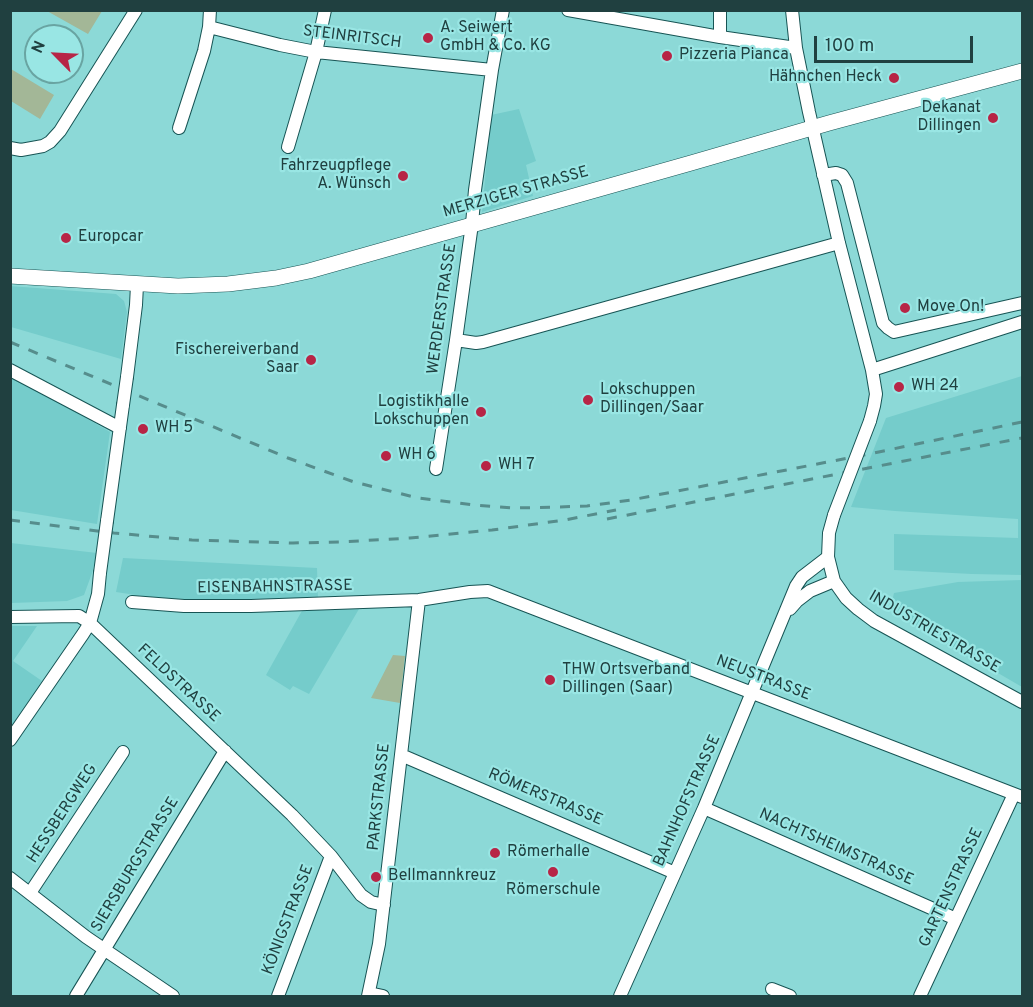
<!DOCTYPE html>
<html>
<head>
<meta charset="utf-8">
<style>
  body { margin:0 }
  #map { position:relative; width:1033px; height:1007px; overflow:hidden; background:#8cd9d7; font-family:Overpass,sans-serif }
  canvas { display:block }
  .frame { position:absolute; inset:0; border:12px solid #204040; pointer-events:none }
  .north { position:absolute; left:24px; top:24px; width:60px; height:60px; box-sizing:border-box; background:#99e6e4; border:2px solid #69a4a2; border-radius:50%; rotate:294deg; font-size:16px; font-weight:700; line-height:24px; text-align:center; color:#204040 }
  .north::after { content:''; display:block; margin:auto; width:21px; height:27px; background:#b72546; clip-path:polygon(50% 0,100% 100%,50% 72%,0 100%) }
  .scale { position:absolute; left:814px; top:36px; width:159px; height:27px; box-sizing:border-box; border:3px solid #204040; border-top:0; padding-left:8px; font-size:18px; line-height:21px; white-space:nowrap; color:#204040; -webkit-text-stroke:4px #99e6e4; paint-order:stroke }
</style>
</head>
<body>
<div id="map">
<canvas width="1033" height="1007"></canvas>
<div class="frame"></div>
<div class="north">N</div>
<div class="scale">100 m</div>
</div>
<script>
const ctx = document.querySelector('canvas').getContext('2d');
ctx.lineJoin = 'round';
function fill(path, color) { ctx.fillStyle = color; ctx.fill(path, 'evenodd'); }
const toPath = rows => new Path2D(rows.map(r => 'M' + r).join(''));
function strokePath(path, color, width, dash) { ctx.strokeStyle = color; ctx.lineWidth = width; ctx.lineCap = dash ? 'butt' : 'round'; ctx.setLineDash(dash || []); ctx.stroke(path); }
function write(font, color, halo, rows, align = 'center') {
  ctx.font = font + ' Overpass,sans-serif'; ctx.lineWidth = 4.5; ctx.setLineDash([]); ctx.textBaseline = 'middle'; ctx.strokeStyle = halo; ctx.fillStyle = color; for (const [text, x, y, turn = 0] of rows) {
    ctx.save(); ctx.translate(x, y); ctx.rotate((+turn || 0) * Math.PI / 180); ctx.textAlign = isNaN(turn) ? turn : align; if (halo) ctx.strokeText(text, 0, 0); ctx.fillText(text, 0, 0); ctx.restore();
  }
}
fill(toPath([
  [519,109,536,161,526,165,533,196,482,212,491,115],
  [10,286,116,294,124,301,127,312,121,359,11,327],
  [10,374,110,432,97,524,11,510],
  [1022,376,1022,575,972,574,894,570,894,534,1018,538,1018,519,895,511,851,507,886,418],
  [11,543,97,553,92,573,84,595,67,601,11,603],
  [123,558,317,568,318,600,202,600,149,597,116,592],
  [1022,580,1022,687,890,610,894,593,958,582],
  [303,609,359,609,309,694,293,686,290,690,266,675],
  [11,626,37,626,13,661,42,681,11,727]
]), '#75cccb');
fill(toPath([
  [47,11,102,11,88,34],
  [11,69,54,95,40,119,11,101],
  [393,655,405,656,400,703,371,698]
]), '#a3b797');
const minor = toPath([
  [568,10,720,37,796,48],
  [792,10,796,48,809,112,839,243,872,370,876,394,874,406,870,421],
  [209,27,280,45,316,52,492,70],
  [720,37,720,10],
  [179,128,204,51,209,27,210,10],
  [288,147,316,52,325,10],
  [10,148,21,150,43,146,50,142,60,131,136,10],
  [823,175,836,173,842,175,847,183,883,323,888,328,894,332,1022,303],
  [456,340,476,343,483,342,839,243],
  [10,370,120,428],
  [872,370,1022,322],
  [127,377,136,305,137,285],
  [436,469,456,340,472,224,475,190,492,70,503,10],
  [834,515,829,533,828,557,834,581,846,598,858,609,874,621,1022,702],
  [107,521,123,405],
  [132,602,184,606,251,606,419,600,470,592,488,591,1022,797],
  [790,609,797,601,810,591,834,581],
  [10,617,79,616,90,623,292,815,331,856,361,895,371,902,384,905],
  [10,740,83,634,90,623,98,594,100,573],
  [401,755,675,873],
  [704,808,956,919],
  [10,878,86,937,173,996],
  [30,893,123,752],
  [772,989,790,996],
  [369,993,383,996],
  [76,996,225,751],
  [278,996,331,856],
  [368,996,379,944,419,600],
  [620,996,704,808,796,586,802,577,828,557],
  [920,996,1014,794]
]);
const major = toPath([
  [10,276,178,286,228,284,276,278,309,271,691,163,829,123,1022,71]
]);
strokePath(minor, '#175454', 14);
strokePath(major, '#175454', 16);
strokePath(minor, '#fff', 12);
strokePath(major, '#fff', 15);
strokePath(toPath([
  [10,342,288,458,354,482,418,498,474,505,514,508,557,507,587,506,631,500,869,454,1022,422],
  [607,519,1022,438],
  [10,520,114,533,192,540,293,543,339,542,410,538,492,530,565,520,616,510]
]), '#568d8c', 3, [10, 10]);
const minorBridge = toPath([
  [123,405,127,377],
  [834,515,870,421],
  [100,573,107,521]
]);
strokePath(minorBridge, '#175454', 14, []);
strokePath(minorBridge, '#fff', 12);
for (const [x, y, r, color] of [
  [428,38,6,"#b72546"],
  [667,56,6,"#b72546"],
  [894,78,6,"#b72546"],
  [993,118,6,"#b72546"],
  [403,176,6,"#b72546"],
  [66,238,6,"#b72546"],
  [905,308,6,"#b72546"],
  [311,360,6,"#b72546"],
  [899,387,6,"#b72546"],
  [588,400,6,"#b72546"],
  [481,412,6,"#b72546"],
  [143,429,6,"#b72546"],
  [386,456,6,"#b72546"],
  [486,466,6,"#b72546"],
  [550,680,6,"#b72546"],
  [495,853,6,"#b72546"],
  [553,872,6,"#b72546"],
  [376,877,6,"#b72546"]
]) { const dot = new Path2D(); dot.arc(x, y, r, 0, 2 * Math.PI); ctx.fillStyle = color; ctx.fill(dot); strokePath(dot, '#99e6e4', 2); }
write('16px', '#204040', '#99e6e4', [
  ["A. Seiwert",440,29],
  ["GmbH & Co. KG",440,47],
  ["Pizzeria Pianca",679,56],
  ["Hähnchen Heck",882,78,"right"],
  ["Dekanat",981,109,"right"],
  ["Dillingen",981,127,"right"],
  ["Fahrzeugpflege",391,167,"right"],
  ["A. Wünsch",391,185,"right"],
  ["Europcar",78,238],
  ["Move On!",917,308],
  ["Fischereiverband",299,351,"right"],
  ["Saar",299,369,"right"],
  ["WH 24",911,387],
  ["Lokschuppen",600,391],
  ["Dillingen/Saar",600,409],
  ["Logistikhalle",469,403,"right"],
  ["Lokschuppen",469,421,"right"],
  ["WH 5",155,429],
  ["WH 6",398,456],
  ["WH 7",498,466],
  ["THW Ortsverband",562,671],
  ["Dillingen (Saar)",562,689],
  ["Römerhalle",507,853],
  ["Bellmannkreuz",388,877],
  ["Römerschule",553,891,"center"]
], 'left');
write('16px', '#204040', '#99e6e4', [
  ["STEINRITSCH",352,38,7],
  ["MERZIGER STRASSE",516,193,-16],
  ["WERDERSTRASSE",443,309,-82],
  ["EISENBAHNSTRASSE",275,588,-1],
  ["INDUSTRIESTRASSE",934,633,30],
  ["NEUSTRASSE",763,679,21],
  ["FELDSTRASSE",178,684,43],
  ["PARKSTRASSE",380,797,-84],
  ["RÖMERSTRASSE",545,798,23],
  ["BAHNHOFSTRASSE",688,801,-66],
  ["HESSBERGWEG",63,814,-57],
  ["NACHTSHEIMSTRASSE",836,848,24],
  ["SIERSBURGSTRASSE",136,865,-59],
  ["GARTENSTRASSE",952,888,-65],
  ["KÖNIGSTRASSE",289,920,-69]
]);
</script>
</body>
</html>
